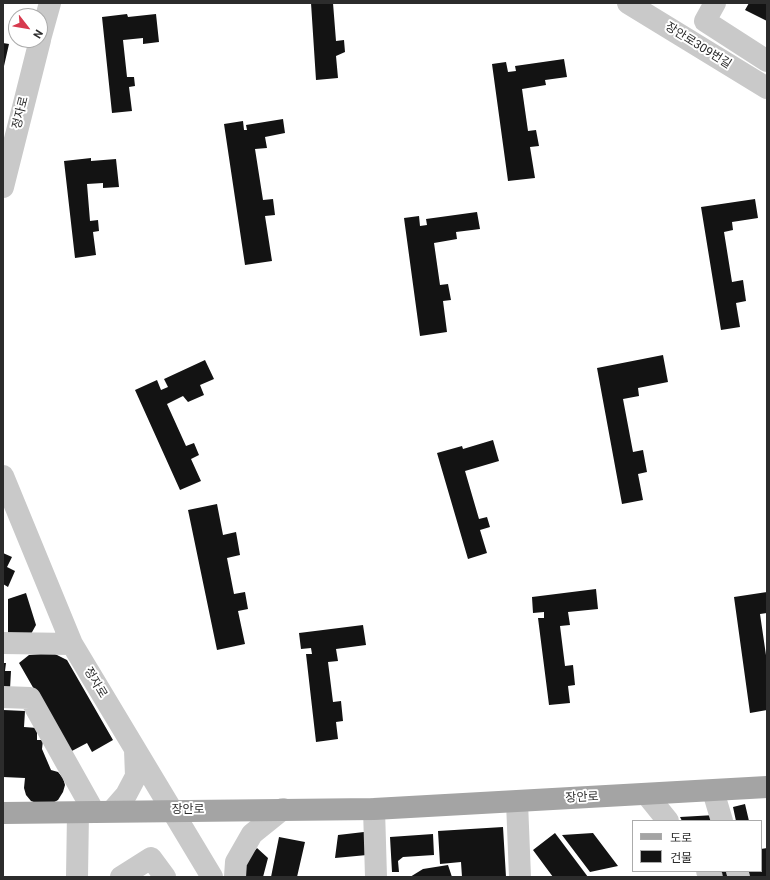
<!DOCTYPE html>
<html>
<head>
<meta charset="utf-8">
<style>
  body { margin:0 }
  #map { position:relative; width:770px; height:880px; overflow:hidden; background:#fff; font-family:Roboto,"Noto Sans KR",sans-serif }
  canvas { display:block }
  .frame { position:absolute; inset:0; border:4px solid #2c2c2c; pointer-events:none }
  .legend { position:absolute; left:632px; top:820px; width:130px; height:52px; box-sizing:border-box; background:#fff; border:1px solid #ababab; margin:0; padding:5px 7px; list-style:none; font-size:12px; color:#2c2c2c }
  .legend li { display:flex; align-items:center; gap:8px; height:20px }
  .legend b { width:20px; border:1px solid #ababab }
  .north { position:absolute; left:8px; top:8px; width:40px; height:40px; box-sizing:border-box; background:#fff; border:1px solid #ababab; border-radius:50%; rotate:121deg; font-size:11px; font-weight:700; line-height:16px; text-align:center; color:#2c2c2c }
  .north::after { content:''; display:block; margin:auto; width:14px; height:18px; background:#d73a4e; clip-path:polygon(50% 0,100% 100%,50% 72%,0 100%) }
</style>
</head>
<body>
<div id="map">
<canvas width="770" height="880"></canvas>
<div class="frame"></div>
<ul class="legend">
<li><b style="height:5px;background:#a4a4a4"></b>도로</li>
<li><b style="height:11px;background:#131313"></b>건물</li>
</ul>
<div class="north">N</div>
</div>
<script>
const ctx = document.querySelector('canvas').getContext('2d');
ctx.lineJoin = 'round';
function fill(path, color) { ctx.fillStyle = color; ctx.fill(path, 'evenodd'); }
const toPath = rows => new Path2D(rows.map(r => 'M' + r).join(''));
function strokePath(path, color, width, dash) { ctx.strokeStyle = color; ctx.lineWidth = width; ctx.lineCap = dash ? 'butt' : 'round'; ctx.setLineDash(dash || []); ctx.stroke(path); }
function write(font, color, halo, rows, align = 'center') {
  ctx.font = font + ' Roboto,"Noto Sans KR",sans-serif'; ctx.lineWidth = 4; ctx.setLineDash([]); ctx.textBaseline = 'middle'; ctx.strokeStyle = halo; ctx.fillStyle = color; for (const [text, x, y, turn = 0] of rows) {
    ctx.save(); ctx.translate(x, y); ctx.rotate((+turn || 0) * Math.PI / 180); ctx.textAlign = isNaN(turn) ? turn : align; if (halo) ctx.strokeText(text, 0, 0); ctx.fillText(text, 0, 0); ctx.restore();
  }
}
fill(toPath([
  [311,3,333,3,336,41,344,40,345,52,336,56,338,78,316,80],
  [749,3,767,3,767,21,745,10],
  [127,14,128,17,156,14,159,42,143,44,143,38,123,40,127,77,134,77,135,86,129,87,132,111,112,113,102,17],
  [3,43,9,44,4,66,3,66],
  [564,59,567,77,545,80,546,85,522,89,528,131,536,130,539,146,530,147,535,178,508,181,492,64,506,62,508,72,516,71,515,66],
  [283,119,285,133,265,137,267,148,255,149,263,200,273,199,275,215,265,216,272,261,245,265,224,124,243,121,244,130,247,130,246,125],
  [91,158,91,161,116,159,119,187,103,188,103,183,87,184,90,221,98,220,99,231,93,232,96,255,75,258,64,161],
  [755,199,758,218,732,222,733,230,724,232,732,282,743,280,746,301,736,303,740,327,721,330,701,207],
  [477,212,480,229,456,232,457,239,434,243,440,285,448,284,451,300,443,301,447,332,420,336,404,218,419,216,420,226,427,225,426,219],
  [663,355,668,382,638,388,639,396,623,399,633,452,643,450,647,472,638,474,643,500,622,504,597,368],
  [205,360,214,379,200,385,204,395,188,402,183,396,167,404,186,446,194,443,199,455,191,459,201,481,180,490,135,390,157,380,161,390,168,387,164,379],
  [493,440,499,461,465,471,479,519,487,517,490,527,480,530,487,553,468,559,437,453,462,446,463,449],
  [217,504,223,535,236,532,240,555,227,558,234,594,245,592,248,609,238,611,245,644,217,650,188,510],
  [3,553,12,557,7,567,15,571,8,587,3,584],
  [596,589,598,609,568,612,570,625,560,626,565,666,573,665,575,685,568,686,570,703,549,705,538,618,544,618,544,612,533,613,532,597],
  [767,592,767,613,760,614,767,662,767,710,750,713,734,597],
  [26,593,36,625,31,634,8,634,8,599],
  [363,625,366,645,336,649,338,661,328,662,333,702,341,701,343,721,336,722,338,739,316,742,306,654,312,654,311,648,301,649,299,633],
  [41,654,55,654,67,660,113,740,92,752,87,743,70,752,19,663,29,655],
  [3,663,6,663,5,671,11,671,10,689,3,689],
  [3,710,25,711,24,727,37,728,37,740,43,740,42,749,51,770,58,772,63,778,65,785,63,792,58,800,49,805,39,804,31,801,26,795,24,788,25,778,3,777],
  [745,804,749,821,736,821,733,807],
  [715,815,716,821,682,821,680,817],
  [503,827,506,877,462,877,461,862,440,864,438,831],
  [364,832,367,855,335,858,338,835],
  [555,833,588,877,553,877,533,850],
  [593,833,618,866,590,872,562,835],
  [433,834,434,855,403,857,398,861,399,872,392,872,390,837],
  [279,837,305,842,297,877,271,877],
  [257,848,268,858,263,877,236,877,239,868],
  [767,848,767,877,747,877,745,871,761,871,761,849],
  [448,865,452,877,410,877,423,869],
  [717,871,734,871,736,877,720,877]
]), '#131313');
strokePath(toPath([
  [628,3,767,88],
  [715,3,705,21,767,61],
  [40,39,50,3],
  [3,187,40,40],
  [3,476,72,644,212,877],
  [3,643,72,644],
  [3,697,30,698,94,812],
  [713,791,722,821],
  [647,795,668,821],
  [517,802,520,877],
  [374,809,376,877],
  [112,811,126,795,136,776,135,750],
  [707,871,712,877],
  [737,871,739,877],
  [77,877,78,813],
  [121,877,151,858,165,877],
  [235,877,236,862,252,834,283,809]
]), '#c9c9c9', 22);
strokePath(toPath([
  [3,813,374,809,767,787]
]), '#a4a4a4', 22);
write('12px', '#2c2c2c', '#fff', [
  ["장안로309번길",698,46,32],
  ["정자로",21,113,-76],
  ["정자로",95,683,59],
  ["장안로",582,798,-3],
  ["장안로",188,810]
]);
</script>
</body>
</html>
